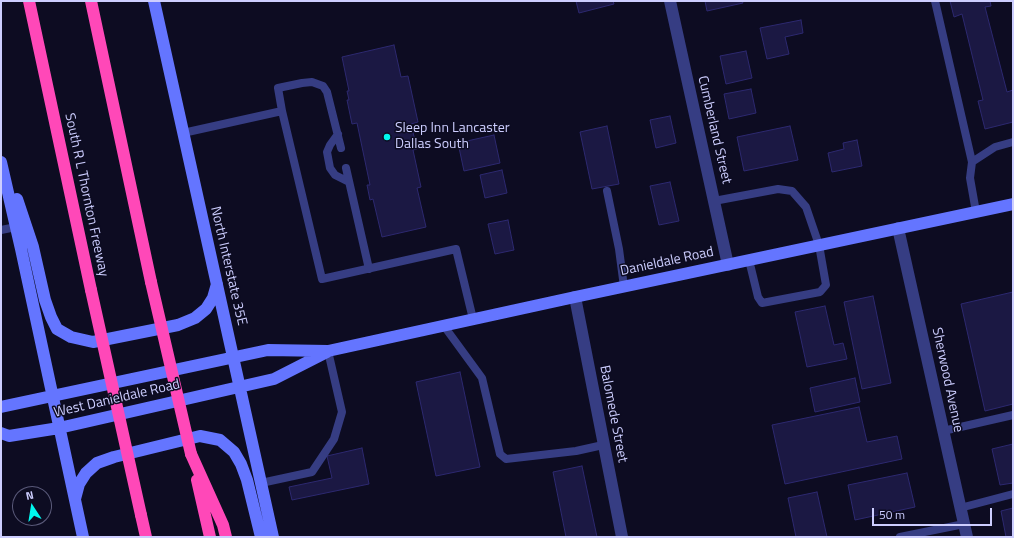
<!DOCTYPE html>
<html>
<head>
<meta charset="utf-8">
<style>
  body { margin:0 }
  #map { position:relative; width:1014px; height:538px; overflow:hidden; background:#0d0c22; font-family:"Titillium Web",sans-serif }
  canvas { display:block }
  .frame { position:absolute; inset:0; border:2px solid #cdceff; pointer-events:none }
  .north { position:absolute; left:12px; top:486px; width:40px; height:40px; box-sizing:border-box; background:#0d0c22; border:1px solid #5a5a7a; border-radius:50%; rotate:348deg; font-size:11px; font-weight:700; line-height:16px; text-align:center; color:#cdceff }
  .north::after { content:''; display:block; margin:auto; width:14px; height:18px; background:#00f8ef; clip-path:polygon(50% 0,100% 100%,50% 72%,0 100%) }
  .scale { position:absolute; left:872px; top:508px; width:120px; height:18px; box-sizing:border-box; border:2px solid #cdceff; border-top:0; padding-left:5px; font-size:12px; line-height:14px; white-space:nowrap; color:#cdceff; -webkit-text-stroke:3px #0d0c22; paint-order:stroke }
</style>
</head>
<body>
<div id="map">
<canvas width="1014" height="538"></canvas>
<div class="frame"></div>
<div class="north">N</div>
<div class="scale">50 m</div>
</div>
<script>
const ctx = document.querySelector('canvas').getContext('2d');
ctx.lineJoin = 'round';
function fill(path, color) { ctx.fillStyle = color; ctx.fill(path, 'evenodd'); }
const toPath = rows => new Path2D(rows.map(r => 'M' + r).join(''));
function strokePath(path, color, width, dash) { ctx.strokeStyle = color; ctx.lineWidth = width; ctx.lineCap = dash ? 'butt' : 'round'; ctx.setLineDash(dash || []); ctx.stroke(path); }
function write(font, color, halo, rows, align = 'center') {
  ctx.font = font + ' "Titillium Web",sans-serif'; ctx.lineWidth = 3; ctx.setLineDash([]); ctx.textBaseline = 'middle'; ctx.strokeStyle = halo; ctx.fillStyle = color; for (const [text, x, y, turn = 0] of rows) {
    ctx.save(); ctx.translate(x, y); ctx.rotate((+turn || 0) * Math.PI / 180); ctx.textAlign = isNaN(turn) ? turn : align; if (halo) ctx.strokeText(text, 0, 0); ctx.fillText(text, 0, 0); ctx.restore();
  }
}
const building = toPath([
  [576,1,613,1,614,4,579,13,576,1],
  [705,1,742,1,743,3,707,11,705,1],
  [950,1,990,1,991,6,985,7,1007,92,1013,90,1013,122,985,129,978,101,983,100,962,14,954,17,950,1],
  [801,20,803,33,785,37,789,54,767,59,760,28,801,20],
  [394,45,401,77,408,76,418,122,411,124,417,149,413,150,421,187,417,188,426,227,382,237,373,199,370,200,367,185,370,185,357,123,352,124,347,100,349,100,347,91,349,91,342,57,394,45],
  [746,51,752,78,726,84,720,56,746,51],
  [751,89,756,113,729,119,724,94,751,89],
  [670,116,676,143,656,148,650,120,670,116],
  [607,126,619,184,592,189,580,132,607,126],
  [790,126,798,160,744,171,737,137,790,126],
  [494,135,500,163,464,171,458,143,494,135],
  [857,140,862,166,832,172,828,153,844,149,843,143,857,140],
  [502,170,507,193,485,198,480,175,502,170],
  [670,182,679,221,659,225,650,186,670,182],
  [508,220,514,250,495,254,488,224,508,220],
  [1013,292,1013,404,985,411,961,304,1013,292],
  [873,296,891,383,862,389,844,302,873,296],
  [825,306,834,345,843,343,847,359,807,367,795,312,825,306],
  [460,372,480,467,436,476,416,382,460,372],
  [855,378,860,402,815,412,810,388,855,378],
  [859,407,867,442,897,436,902,459,785,484,772,425,859,407],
  [1013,444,1013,483,1000,485,992,449,1013,444],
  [362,448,369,484,292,500,289,487,332,478,327,456,362,448],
  [582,466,597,537,566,537,553,472,582,466],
  [907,473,915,507,855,520,848,485,907,473],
  [817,492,827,537,796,537,788,498,817,492],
  [1013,508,1013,537,1006,537,1001,511,1013,508]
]);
fill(building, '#1b1843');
strokePath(building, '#2d2970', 1);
strokePath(toPath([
  [935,1,972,162],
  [282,111,278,88,302,83,312,82,323,86,327,92,341,148],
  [183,133,282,111,322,279,456,249,473,319],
  [338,134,330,145,327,152,330,168,335,175,349,182],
  [346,168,369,269],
  [607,191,619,249,624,287],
  [714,201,778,189,792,191,806,207,819,245,826,285,820,292,762,303,758,297,749,260],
  [976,212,970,178,972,162,995,147,1013,142],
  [1,230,16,227],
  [444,326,482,378,500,454,506,459,576,451,603,445],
  [943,431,1013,415],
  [261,483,312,472,334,439,342,412,328,351],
  [960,508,1013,494],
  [900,537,964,524]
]), '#363d83', 8);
strokePath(toPath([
  [670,1,728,265],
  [898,228,967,537],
  [575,297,622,537]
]), '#363d83', 12);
strokePath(toPath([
  [154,1,273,537],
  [1,162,21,249,83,537],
  [17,199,33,247,45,300,51,317,57,329,71,337,93,342,178,325,195,318,206,309,213,298,217,284],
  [1,407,268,350,328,351,575,297,1013,204],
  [1,433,9,436,59,428,274,379,327,352],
  [75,499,79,484,86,473,97,463,114,457,200,436,220,440,234,452,241,464,247,480,261,537]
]), '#6475ff', 12);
strokePath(toPath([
  [29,1,91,290],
  [91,1,151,282],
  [191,454,223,525,226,537],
  [197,480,210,537],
  [141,515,146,537]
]), '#ff48b8', 12);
strokePath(toPath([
  [151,282,191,454],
  [91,290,141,515]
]), '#ff48b8', 12);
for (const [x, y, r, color] of [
  [387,137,4,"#00f8ef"]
]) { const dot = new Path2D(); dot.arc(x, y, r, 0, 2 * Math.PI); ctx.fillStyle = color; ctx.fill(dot); strokePath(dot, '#0d0c22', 1.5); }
write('14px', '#cdceff', '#0d0c22', [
  ["Sleep Inn Lancaster",395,129],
  ["Dallas South",395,145]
], 'left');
write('14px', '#cdceff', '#0d0c22', [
  ["Cumberland Street",714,130,77],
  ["South R L Thornton Freeway",86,195,78],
  ["Danieldale Road",667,262,-12],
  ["North Interstate 35E",228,266,77],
  ["Sherwood Avenue",947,380,78],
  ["West Danieldale Road",117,399,-13],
  ["Balomede Street",613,414,79]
]);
</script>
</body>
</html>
